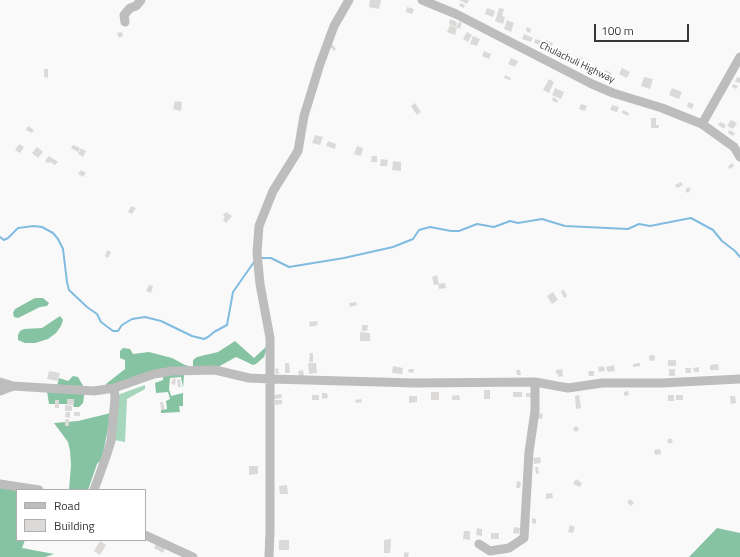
<!DOCTYPE html>
<html>
<head>
<meta charset="utf-8">
<style>
  body { margin:0 }
  #map { position:relative; width:740px; height:557px; overflow:hidden; background:#f9f9fa; font-family:"Titillium Web",sans-serif }
  canvas { display:block }
  .legend { position:absolute; left:16px; top:489px; width:130px; height:52px; box-sizing:border-box; background:#fff; border:1px solid #afafaf; margin:0; padding:5px 7px; list-style:none; font-size:12px; color:#373738 }
  .legend li { display:flex; align-items:center; gap:8px; height:20px }
  .legend b { width:20px; border:1px solid #afafaf }
  .scale { position:absolute; left:594px; top:24px; width:95px; height:18px; box-sizing:border-box; border:2px solid #373738; border-top:0; padding-left:5px; font-size:12px; line-height:14px; white-space:nowrap; color:#373738; -webkit-text-stroke:3px #fff; paint-order:stroke }
</style>
</head>
<body>
<div id="map">
<canvas width="740" height="557"></canvas>
<ul class="legend">
<li><b style="height:5px;background:#bdbdbd"></b>Road</li>
<li><b style="height:11px;background:#dbdad9"></b>Building</li>
</ul>
<div class="scale">100 m</div>
</div>
<script>
const ctx = document.querySelector('canvas').getContext('2d');
ctx.lineJoin = 'round';
function fill(path, color) { ctx.fillStyle = color; ctx.fill(path, 'evenodd'); }
const toPath = rows => new Path2D(rows.map(r => 'M' + r).join(''));
function strokePath(path, color, width, dash) { ctx.strokeStyle = color; ctx.lineWidth = width; ctx.lineCap = dash ? 'butt' : 'round'; ctx.setLineDash(dash || []); ctx.stroke(path); }
function write(font, color, halo, rows, align = 'center') {
  ctx.font = font + ' "Titillium Web",sans-serif'; ctx.lineWidth = 3.5; ctx.setLineDash([]); ctx.textBaseline = 'middle'; ctx.strokeStyle = halo; ctx.fillStyle = color; for (const [text, x, y, turn = 0] of rows) {
    ctx.save(); ctx.translate(x, y); ctx.rotate((+turn || 0) * Math.PI / 180); ctx.textAlign = isNaN(turn) ? turn : align; if (halo) ctx.strokeText(text, 0, 0); ctx.fillText(text, 0, 0); ctx.restore();
  }
}
fill(toPath([
  [145,385,145,389,127,399,125,442,114,440,118,396,120,394]
]), '#a6d6bb');
fill(toPath([
  [35,298,43,298,49,303,47,306,40,307,18,318,14,317,13,313,15,309],
  [60,316,63,320,61,326,56,333,48,339,35,343,25,343,18,340,18,335,20,331,24,329,42,328],
  [235,341,254,358,268,345,264,357,256,364,253,365,236,357,218,367,198,369,106,388,106,384,125,369,125,360,120,358,120,351,123,348,130,349,133,354,149,352,172,358,185,365,193,367,193,360,197,357,218,352],
  [163,375,184,375,183,388,181,377,170,378,169,389,171,396,183,393,183,406,179,406,180,412,161,413,161,410,167,409,166,401,170,399,168,392,156,393,155,383,163,380],
  [73,376,78,377,85,389,83,403,79,407,74,407,72,404,49,404,47,391,56,390,59,378,68,381],
  [111,413,102,459,97,464,88,490,69,490,71,465,70,451,68,442,54,423,78,421],
  [0,484,17,490,17,540,25,540,22,548,54,554,45,557,0,557],
  [717,528,740,533,740,557,689,557]
]), '#85c3a2');
strokePath(toPath([
  [0,237,4,240,8,238,18,228,34,226,42,227,53,233,58,239,63,249,67,282,69,290,87,307,97,314,101,322,113,331,118,331,122,325,132,319,145,317,161,321,192,336,204,339,208,337,214,332,227,325,233,292,254,262],
  [262,258,271,258,289,267,344,258,393,247,413,239,419,230,430,227,451,231,459,231,477,224,494,227,510,221,518,223,542,219,565,226,628,229,639,224,650,226,691,218,713,230,722,241,735,251,740,257]
]), '#81bce0', 2);
fill(toPath([
  [370,0,381,0,379,9,369,7],
  [459,0,469,0,467,4],
  [460,3,465,5,464,8,459,6],
  [407,7,414,9,412,14,406,12],
  [487,8,495,11,493,17,485,14],
  [499,8,504,9,502,16,505,17,503,24,495,21],
  [450,19,457,22,456,27,449,24],
  [507,20,514,23,511,32,504,29],
  [459,22,462,23,460,29,456,27],
  [450,25,457,28,455,35,447,32],
  [527,27,531,29,530,33,526,31],
  [122,32,123,36,119,38,117,33],
  [467,32,472,35,468,42,463,39],
  [524,34,533,38,531,42,522,39],
  [473,36,480,39,477,46,470,44],
  [535,39,542,41,541,45,534,43],
  [546,40,553,43,550,51,543,48],
  [332,44,336,49,334,51,330,46],
  [556,48,562,50,561,55,554,53],
  [484,51,491,54,489,59,482,56],
  [576,56,583,58,581,64,574,62],
  [511,58,518,61,515,67,508,64],
  [589,67,596,69,595,73,588,71],
  [622,68,630,72,627,78,619,74],
  [44,69,48,69,48,78,44,77],
  [605,70,612,73,610,78,603,76],
  [505,75,511,78,510,80,504,78],
  [644,77,653,79,650,89,641,86],
  [737,77,740,78,740,83,735,82],
  [549,79,554,82,549,93,543,90],
  [733,84,738,86,736,89,732,87],
  [555,88,564,92,561,99,552,95],
  [672,88,682,92,679,99,669,95],
  [553,97,558,100,557,103,552,100],
  [175,101,182,102,181,111,173,109],
  [688,102,694,104,692,109,687,107],
  [415,103,421,112,417,115,411,106],
  [581,104,587,106,585,111,579,109],
  [612,105,619,107,617,112,610,110],
  [623,110,629,113,628,116,622,113],
  [651,118,656,118,656,125,659,125,659,128,651,128],
  [731,120,737,123,733,129,727,126],
  [720,122,726,125,724,129,718,125],
  [28,126,34,130,32,133,26,130],
  [729,130,735,133,733,136,728,133],
  [315,135,323,137,320,145,312,143],
  [328,141,336,144,335,149,326,146],
  [19,144,24,147,20,153,15,150],
  [73,145,80,148,78,152,71,148],
  [357,146,363,148,361,156,354,154],
  [37,147,43,152,38,158,32,153],
  [81,148,86,151,83,157,78,154],
  [49,156,58,162,55,165,50,162,48,163,45,161],
  [372,156,377,156,377,162,371,162],
  [381,159,388,160,387,166,380,166],
  [393,161,401,162,401,171,392,170],
  [732,163,734,166,730,169,728,167],
  [81,170,86,173,83,177,78,174],
  [681,182,683,185,677,188,675,185],
  [688,187,691,189,688,193,685,191],
  [131,206,136,208,132,214,128,212],
  [226,212,232,216,226,223,223,220,225,217,223,215],
  [107,250,111,252,108,258,105,256],
  [437,275,439,284,434,285,432,277],
  [445,283,446,288,439,289,438,284],
  [149,285,153,286,151,293,146,291],
  [564,290,567,296,564,298,561,291],
  [553,292,558,300,552,304,547,296],
  [356,302,357,305,350,307,349,303],
  [317,321,318,325,310,327,309,322],
  [362,325,368,325,367,331,362,331],
  [360,332,370,333,370,341,360,341],
  [310,353,313,353,313,362,309,362],
  '649 358a3 3 0 1 1 6 0a3 3 0 1 1-6 0Z',
  [668,360,676,360,676,366,668,366],
  [285,363,289,363,290,373,285,373],
  [308,363,316,363,317,373,309,374],
  [640,363,640,366,633,367,633,364],
  [718,364,719,370,710,370,710,365],
  [614,365,615,371,608,372,606,367],
  [393,366,403,368,402,374,392,373],
  [604,366,605,371,599,372,598,367],
  [699,367,699,372,694,372,693,368],
  [278,368,279,374,276,374,275,369],
  [685,368,691,368,691,373,686,373],
  [409,369,414,369,413,373,408,372],
  [562,369,563,376,559,377,558,374,556,374,556,370],
  [669,369,675,369,675,376,669,376],
  [303,370,304,376,299,377,298,371],
  [516,370,520,370,521,375,517,375],
  [49,371,60,373,58,381,47,379],
  [588,371,594,371,594,376,589,376],
  [173,378,176,379,175,385,171,384],
  [180,379,181,387,178,387,177,380],
  [484,390,490,390,490,399,484,399],
  [628,391,629,395,624,396,624,392],
  [431,392,439,392,439,400,431,400],
  [513,392,522,392,522,397,513,397],
  [322,393,327,393,328,398,322,399],
  [526,393,533,393,534,397,526,397],
  [281,394,282,398,274,399,274,395],
  [312,395,319,395,319,400,312,400],
  [459,395,460,400,452,400,452,396],
  [579,395,581,408,576,409,575,396],
  [668,395,674,395,674,401,668,401],
  [676,395,683,395,683,400,676,400],
  [409,396,417,396,417,402,409,403],
  [730,396,735,396,736,403,731,404],
  [67,399,74,399,74,405,67,405],
  [361,399,362,402,356,403,355,400],
  [55,400,59,400,59,408,55,408],
  [275,400,282,400,282,404,275,405],
  [160,402,163,402,165,410,161,410],
  [65,405,72,406,72,411,65,411],
  [66,412,70,412,70,418,65,417],
  [74,412,80,412,80,416,74,416],
  [538,413,543,414,542,419,537,418],
  [65,419,69,419,69,426,65,426],
  '573.5 429a2.5 2.5 0 1 1 5 0a2.5 2.5 0 1 1-5 0Z',
  '667.5 441a2.5 2.5 0 1 1 5 0a2.5 2.5 0 1 1-5 0Z',
  [660,449,661,454,655,455,654,450],
  [540,457,541,463,534,464,533,458],
  [249,466,258,466,258,474,249,475],
  [535,467,538,467,539,473,536,474],
  [576,479,582,483,580,487,573,484],
  [517,481,521,482,520,488,516,488],
  [287,485,288,494,280,494,279,486],
  [552,493,553,498,546,499,546,494],
  [630,499,634,503,631,506,627,502],
  [532,518,536,519,536,524,532,523],
  [570,525,575,527,573,533,568,532],
  [514,527,520,528,519,534,513,533],
  [477,528,482,529,482,536,476,535],
  [464,531,470,531,470,540,463,539],
  [491,533,499,533,499,539,491,539],
  [391,539,390,553,384,553,384,540],
  [279,540,289,540,289,550,279,550],
  [100,541,106,545,100,555,94,551],
  [156,544,165,549,163,553,154,548],
  [404,552,409,553,408,557,404,557]
]), '#dbdad9');
strokePath(toPath([
  [422,0,456,14,592,84,613,93,662,108,702,124,734,147,740,157],
  [125,22,124,15,130,8,136,6,141,0],
  [702,124,740,57],
  [0,382,13,386],
  [0,391,13,386,94,391,114,388,154,374,173,371,215,370,249,378,271,379,415,383,535,382,568,388,602,383,662,383,740,379],
  [0,484,39,490],
  [94,490,107,454,111,441,115,398,114,388],
  [145,535,193,557],
  [479,544,490,551,509,548,524,538,529,452,535,411,535,382],
  [269,557,270,531,270,338,260,284,257,253,259,226,273,191,298,151,304,116,320,64,334,26,349,0]
]), '#bdbdbd', 9);
write('10px', '#373738', '#fff', [
  ["Chulachuli Highway",577,63,26]
]);
</script>
</body>
</html>
